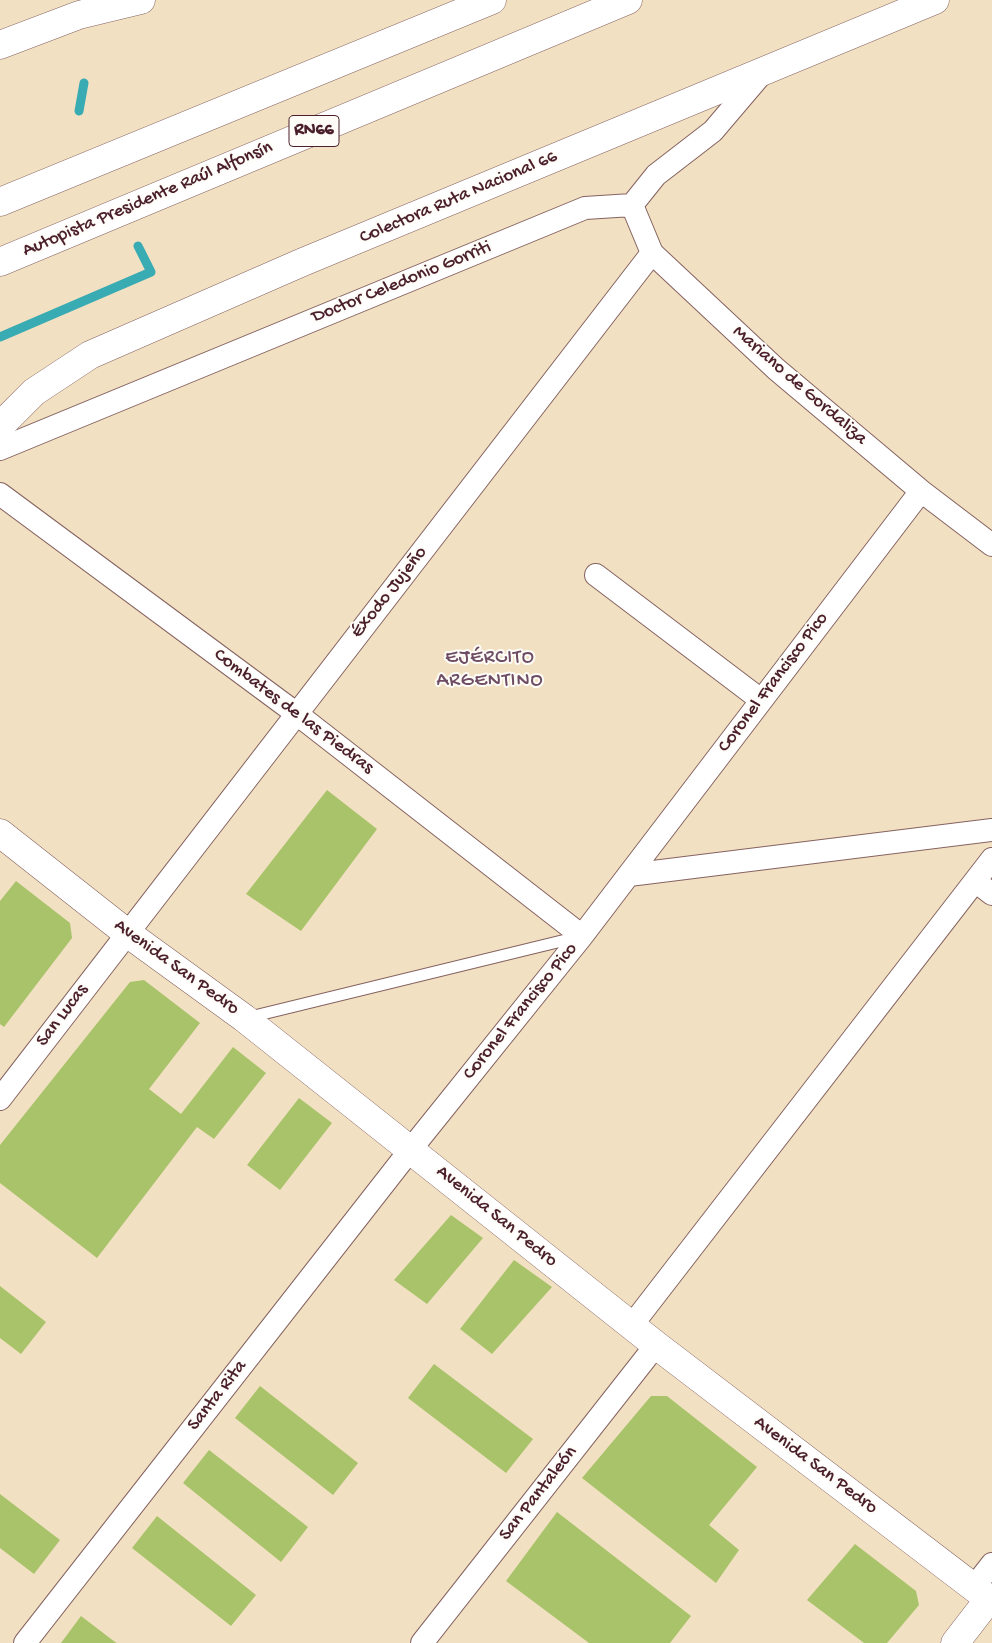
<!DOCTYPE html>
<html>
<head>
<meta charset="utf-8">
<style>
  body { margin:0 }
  canvas { display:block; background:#f2e0c2 }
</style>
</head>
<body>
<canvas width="992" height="1643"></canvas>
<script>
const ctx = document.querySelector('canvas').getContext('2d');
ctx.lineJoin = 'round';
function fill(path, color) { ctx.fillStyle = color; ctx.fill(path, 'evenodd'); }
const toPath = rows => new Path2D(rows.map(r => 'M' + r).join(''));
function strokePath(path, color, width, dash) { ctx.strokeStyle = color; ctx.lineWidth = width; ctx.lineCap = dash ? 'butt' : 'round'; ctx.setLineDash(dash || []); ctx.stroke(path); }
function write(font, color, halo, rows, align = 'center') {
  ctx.font = font + ' "Gochi Hand",sans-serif'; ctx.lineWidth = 4; ctx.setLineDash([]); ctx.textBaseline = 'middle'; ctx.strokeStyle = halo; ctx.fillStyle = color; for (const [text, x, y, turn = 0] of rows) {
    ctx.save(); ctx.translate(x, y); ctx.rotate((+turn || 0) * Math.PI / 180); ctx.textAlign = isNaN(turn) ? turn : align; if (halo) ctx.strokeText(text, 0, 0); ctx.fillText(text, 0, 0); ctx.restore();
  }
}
fill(toPath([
  [327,790,377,829,301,931,246,894],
  [16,881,70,923,72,938,4,1027,0,1024,0,901],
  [144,980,200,1023,149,1089,181,1114,233,1047,266,1073,214,1139,197,1127,97,1258,0,1183,0,1145,130,982],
  [299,1098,332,1123,280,1190,247,1165],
  [451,1215,483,1238,427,1304,394,1280],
  [514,1260,552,1287,492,1354,460,1329],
  [0,1286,46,1322,21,1354,0,1338],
  [434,1364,533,1439,506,1473,408,1398],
  [260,1386,358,1463,333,1495,235,1418],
  [651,1396,667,1396,757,1467,709,1525,739,1550,716,1583,582,1478],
  [209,1450,308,1527,281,1562,183,1483],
  [0,1494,60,1540,34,1574,0,1548],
  [557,1512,691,1616,670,1643,589,1643,506,1581],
  [157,1516,256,1595,231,1626,132,1548],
  [855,1544,916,1591,919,1605,887,1643,864,1643,807,1600],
  [81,1616,115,1642,117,1643,61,1643]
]), '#a8c369');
strokePath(toPath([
  [79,111,84,83],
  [0,337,151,272,138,246]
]), '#39abb3', 9);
const service = toPath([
  [246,1018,578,937]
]);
const minor = toPath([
  [632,205,652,253,776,369,921,491,992,545],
  [0,449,585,208,632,205,656,175,713,131,764,71],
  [0,494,297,714,582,936],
  [596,575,761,700],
  [629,875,992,830],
  [975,881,992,894],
  [0,1099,652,253],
  [632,1325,992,859],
  [974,1587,992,1564],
  [25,1643,411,1149,582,936,921,491],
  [422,1643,656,1345]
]);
const tertiary = toPath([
  [0,426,34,392,90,355,303,262,935,0],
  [0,833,127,933,244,1018,656,1345,989,1599,955,1643]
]);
const secondary = toPath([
  [0,45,79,15,141,0]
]);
const motorway = toPath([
  [0,202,492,0],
  [0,262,628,0]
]);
strokePath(service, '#856360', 13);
strokePath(minor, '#856360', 24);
strokePath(tertiary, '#856360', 29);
strokePath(secondary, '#856360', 29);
strokePath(motorway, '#856360', 29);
strokePath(service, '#fff', 11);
strokePath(minor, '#fff', 22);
strokePath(tertiary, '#fff', 28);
strokePath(secondary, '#fff', 28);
strokePath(motorway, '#fff', 28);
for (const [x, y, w] of [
  [314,131,50]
]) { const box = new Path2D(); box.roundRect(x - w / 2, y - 15.5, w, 31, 4); ctx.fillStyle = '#fdfcf7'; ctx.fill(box); strokePath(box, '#4a1f2b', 1); }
write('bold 18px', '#4a1f2b', null, [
  ["RN66",314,131]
]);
write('19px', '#4a1f2b', '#fdfcf7', [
  ["Colectora Ruta Nacional 66",459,198,-23],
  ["Autopista Presidente Raúl Alfonsín",148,200,-23],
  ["Doctor Celedonio Gorriti",402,283,-22],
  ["Mariano de Gordaliza",799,386,41],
  ["Éxodo Jujeño",390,593,-52],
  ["Coronel Francisco Pico",774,683,-53],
  ["Combates de las Piedras",293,712,37],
  ["Avenida San Pedro",176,968,36],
  ["Coronel Francisco Pico",521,1012,-51],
  ["San Lucas",63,1016,-53],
  ["Avenida San Pedro",496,1217,39],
  ["Santa Rita",218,1396,-52],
  ["Avenida San Pedro",815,1466,37],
  ["San Pantaleón",539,1494,-52]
]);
ctx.letterSpacing = '1px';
write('20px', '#6e4d64', '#fdfcf7', [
  ["EJÉRCITO",490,659],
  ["ARGENTINO",490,682]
]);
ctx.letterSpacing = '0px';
</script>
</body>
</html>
